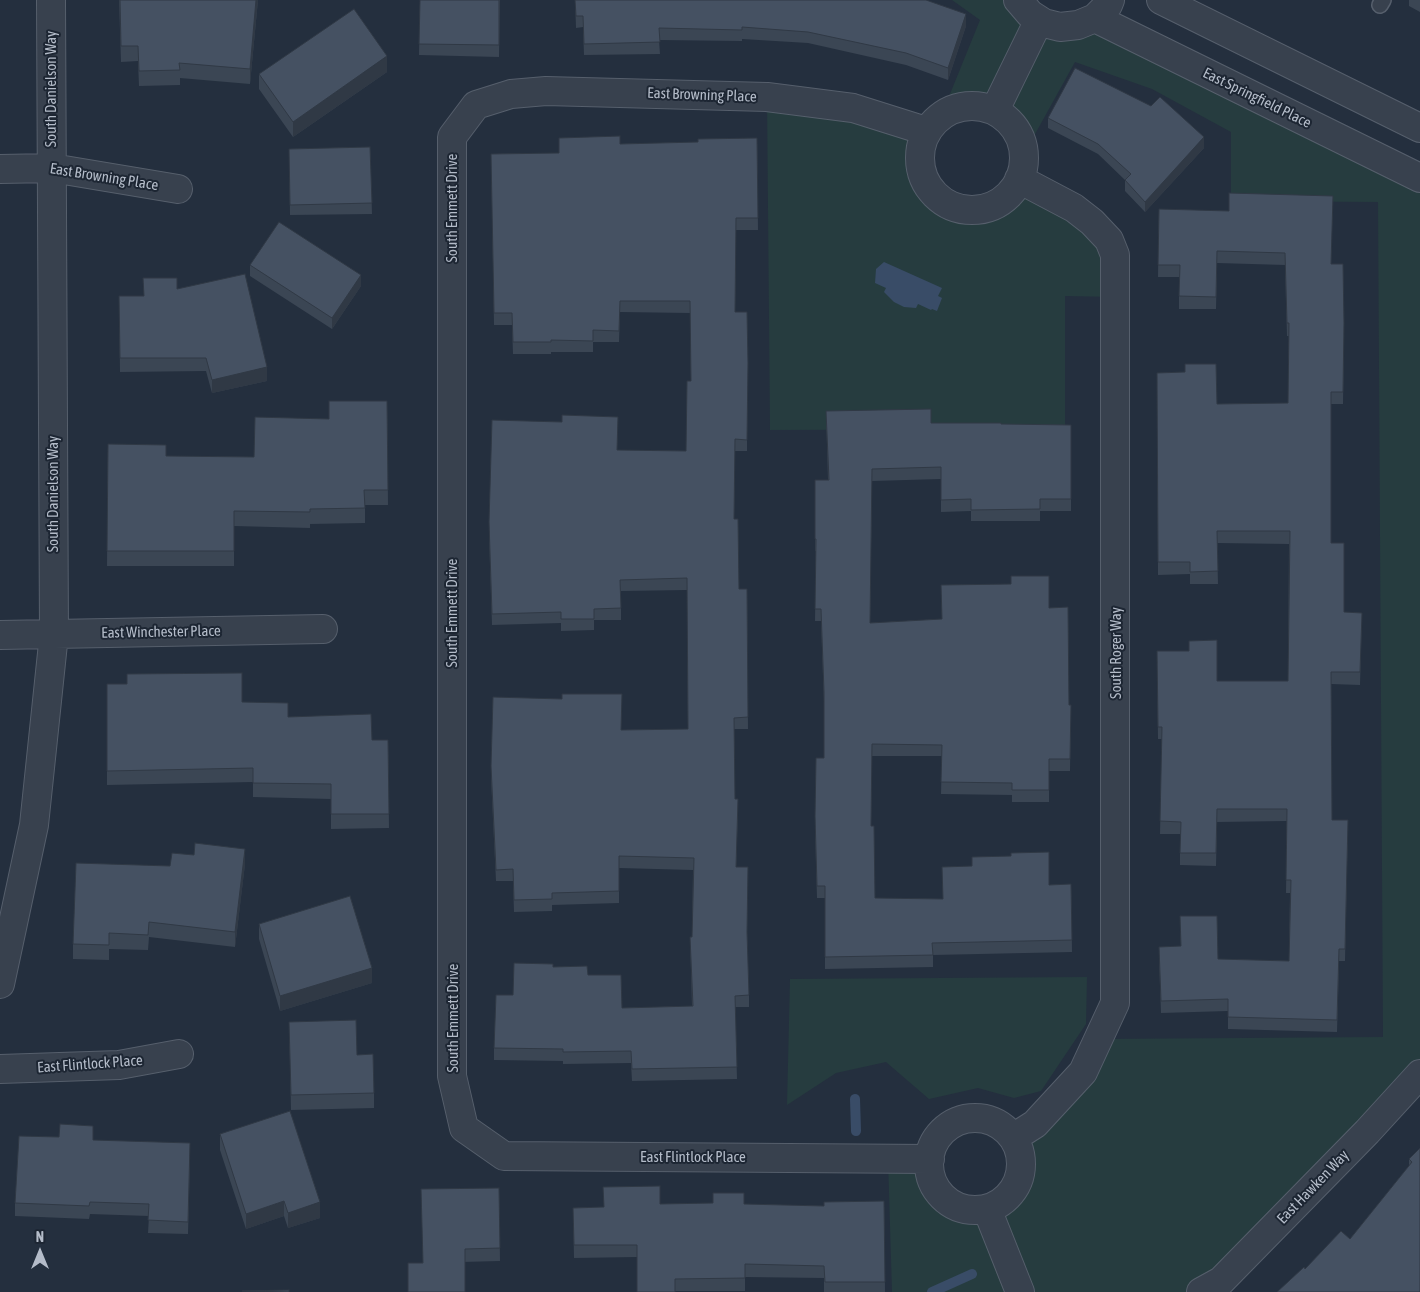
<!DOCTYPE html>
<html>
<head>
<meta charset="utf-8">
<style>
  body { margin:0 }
  #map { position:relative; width:1420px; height:1292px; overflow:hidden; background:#242f3e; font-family:"Asap Condensed",sans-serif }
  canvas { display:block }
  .north { position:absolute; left:15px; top:1227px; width:50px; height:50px; -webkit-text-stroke:4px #1d2633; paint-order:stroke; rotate:0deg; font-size:14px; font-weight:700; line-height:20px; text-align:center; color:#b4bcc9 }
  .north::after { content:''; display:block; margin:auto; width:18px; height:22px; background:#b4bcc9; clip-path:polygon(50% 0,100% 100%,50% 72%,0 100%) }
</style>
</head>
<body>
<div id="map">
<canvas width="1420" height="1292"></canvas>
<div class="north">N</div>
</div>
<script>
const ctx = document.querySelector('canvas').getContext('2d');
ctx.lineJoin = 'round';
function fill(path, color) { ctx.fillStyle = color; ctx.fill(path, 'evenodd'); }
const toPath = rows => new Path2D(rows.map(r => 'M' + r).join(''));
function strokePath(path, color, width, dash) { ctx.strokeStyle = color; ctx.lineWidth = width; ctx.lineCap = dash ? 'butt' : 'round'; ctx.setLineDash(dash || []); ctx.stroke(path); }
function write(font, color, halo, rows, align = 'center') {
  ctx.font = font + ' "Asap Condensed",sans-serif'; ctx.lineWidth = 4; ctx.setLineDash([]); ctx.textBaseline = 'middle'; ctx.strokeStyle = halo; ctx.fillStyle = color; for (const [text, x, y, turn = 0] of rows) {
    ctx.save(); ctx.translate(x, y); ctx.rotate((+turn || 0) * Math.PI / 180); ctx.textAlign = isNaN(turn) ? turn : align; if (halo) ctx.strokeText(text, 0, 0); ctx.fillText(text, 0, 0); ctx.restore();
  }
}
fill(toPath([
  [952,0,1018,0,1420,178,1420,1074,1201,1292,892,1292,888,1159,930,1159,930,1174,935,1187,945,1199,958,1207,972,1210,987,1209,1000,1203,1011,1194,1019,1181,1022,1166,1020,1151,1013,1138,1099,1039,1383,1037,1378,202,1231,201,1231,132,1152,89,1075,62,1024,154,1020,136,1010,121,995,111,979,105,962,106,950,110,950,94,980,20],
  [767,97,924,136,919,152,920,168,926,184,937,197,951,206,967,210,985,209,1002,201,1015,188,1092,222,1116,297,1065,296,1065,429,770,430],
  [1087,977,1086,1024,1041,1091,1014,1098,978,1088,929,1099,886,1062,836,1073,787,1105,790,979]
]), '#263c3f');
fill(toPath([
  [884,262,942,288,938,296,942,298,937,311,932,309,931,310,918,304,916,308,904,307,894,302,884,292,886,288,875,283,876,269]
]), '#394c67');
strokePath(toPath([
  [855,1099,856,1131],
  [932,1292,972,1274]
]), '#394c67', 10);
const lane = toPath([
  [1380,5,1383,0]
]);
const street = toPath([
  [1018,0,1030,14,1044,23,1060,27,1078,25,1095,18,1108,5,1110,0],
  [1161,0,1420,128],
  [1095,18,1420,178],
  '920 158a52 52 0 1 1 104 0a52 52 0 1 1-104 0Z',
  [995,110,1039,20],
  [926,131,853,108,767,97,546,91,511,94,476,105,452,137,452,1076,464,1128,504,1156,930,1159],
  [0,169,52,168,178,189],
  [0,635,323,629],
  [0,984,34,825,54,634,51,0],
  [0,1069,119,1065,179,1054],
  '929 1164a46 46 0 1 1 92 0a46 46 0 1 1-92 0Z',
  [1013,1138,1035,1124,1083,1072,1115,1003,1115,255,1109,240,1092,222,1074,208,1019,179],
  [987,1209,1020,1292],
  [1201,1292,1221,1281,1367,1132,1420,1074]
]);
strokePath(lane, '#565f6c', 18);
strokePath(street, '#565f6c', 30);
strokePath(lane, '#38414e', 15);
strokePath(street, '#38414e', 28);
fill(toPath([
  [119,0,258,0,250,84,180,78,180,85,139,86,138,61,121,62],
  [420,0,500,0,499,57,419,55],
  [575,0,966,26,948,80,906,65,808,43,742,39,742,41,659,40,660,54,584,55,583,27,576,28],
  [1409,0,1420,0,1420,12,1409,6],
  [387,72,293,137,259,89,259,74],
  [1048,118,1204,148,1145,212,1125,191,1125,180,1098,154,1048,128],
  [757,138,758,230,736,230,735,312,747,312,747,451,735,451,734,519,739,589,747,589,748,729,734,729,735,799,738,811,736,867,747,936,749,995,749,1007,735,1007,737,1079,632,1081,631,1063,563,1064,563,1061,494,1060,494,1048,513,995,553,967,588,975,622,1008,692,1006,690,937,692,937,693,870,619,868,619,903,552,905,552,911,514,912,513,881,496,881,491,778,493,697,622,730,688,729,687,590,621,591,621,620,594,620,594,630,561,631,561,623,492,625,489,534,618,450,686,451,691,381,690,313,620,312,619,342,593,342,593,352,551,352,551,354,513,354,512,325,494,325,491,154,559,153,620,144,698,142],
  [370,147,372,214,290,215,289,149],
  [1159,209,1331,264,1344,335,1343,404,1331,404,1331,543,1344,612,1362,613,1360,685,1331,684,1332,820,1348,820,1345,961,1339,961,1337,1032,1228,1029,1228,1011,1161,1013,1159,959,1181,946,1180,916,1218,959,1289,961,1290,893,1286,893,1287,821,1217,822,1216,866,1180,865,1180,834,1160,834,1162,739,1158,739,1157,663,1217,681,1288,681,1289,544,1217,543,1218,584,1190,584,1190,574,1158,575,1157,385,1217,404,1288,403,1289,336,1287,336,1285,265,1217,263,1216,309,1179,309,1179,277,1158,277],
  [250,265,361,286,332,329,250,276],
  [177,289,267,381,212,393,206,371,120,372,119,296,143,296],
  [387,401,388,505,365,505,365,523,310,524,310,528,234,526,234,566,107,566,108,444,166,456,254,457,329,419],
  [826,411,931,423,1071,425,1071,511,1040,511,1040,521,971,521,971,511,941,512,941,479,872,481,870,623,941,619,1049,608,1069,705,1071,705,1070,771,1049,771,1049,802,1012,802,1012,795,941,794,942,756,872,756,871,826,875,898,942,899,1049,885,1071,884,1072,952,933,955,933,967,825,969,825,898,817,898,815,828,824,758,824,702,821,621,815,621,816,551,815,551,815,480,828,480],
  [107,684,242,702,288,717,372,740,388,740,389,828,331,829,331,799,253,797,253,782,107,785],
  [245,864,235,947,149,937,148,950,109,949,109,960,73,959,73,944,170,866],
  [259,924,372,983,280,1011,259,939],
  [289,1022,357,1055,374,1093,374,1108,291,1110],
  [220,1134,320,1218,288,1228,284,1216,246,1229,220,1150],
  [59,1137,93,1140,190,1156,188,1234,148,1233,149,1216,90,1214,89,1219,15,1216,15,1203],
  [1420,1148,1420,1292,1305,1269,1350,1239,1409,1166,1409,1159],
  [499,1188,500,1261,422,1263],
  [884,1201,885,1292,824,1292,824,1278,745,1277,745,1291,675,1291,637,1257,574,1258,573,1208,604,1207,660,1204,744,1204,824,1206]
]), '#3b4654');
fill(toPath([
  [256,0,258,0,250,84,250,69],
  [966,14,966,26,948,80,948,68],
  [387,56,387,72,293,137,293,122],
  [1204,137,1204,148,1145,212,1145,202],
  [361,275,361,286,332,329,332,318],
  [267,367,267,381,212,393,212,380],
  [245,849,245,864,235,947,235,932],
  [372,968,372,983,280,1011,280,996],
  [284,1201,284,1216,246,1229,246,1214],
  [320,1202,320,1218,288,1228,288,1213]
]), '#303945');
const building = toPath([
  [120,0,256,0,250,69,179,63,180,70,139,71,138,46,121,46,120,0],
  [420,0,499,0,499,45,419,44,420,0],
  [575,0,926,0,966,14,948,68,906,53,808,32,742,27,742,30,659,28,660,42,584,44,583,16,576,16,575,0],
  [354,9,387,56,293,122,259,74,354,9],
  [1075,68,1151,106,1160,97,1204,137,1145,202,1125,180,1131,174,1098,144,1048,118,1075,68],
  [620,136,620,144,698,142,698,139,757,138,758,218,736,218,735,312,747,312,748,363,747,440,735,439,734,519,738,519,739,589,747,589,748,717,734,718,735,799,738,799,736,867,748,867,747,932,749,995,735,996,737,1067,632,1069,631,1051,563,1052,563,1049,494,1048,496,995,513,995,514,963,553,964,553,967,587,966,588,975,621,975,622,1008,693,1006,690,937,692,937,694,858,619,856,619,891,552,893,552,899,514,900,513,869,496,870,491,766,493,697,562,699,562,694,622,694,621,730,688,729,687,578,620,580,621,608,594,609,594,619,561,619,561,612,492,614,489,522,492,420,562,422,562,415,618,417,617,450,686,451,687,381,691,381,690,301,620,301,619,331,593,330,593,341,551,340,551,342,513,342,512,313,494,313,491,154,559,153,559,138,620,136],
  [370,147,372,203,290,205,289,149,370,147],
  [1229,193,1333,196,1331,264,1343,264,1344,323,1343,392,1331,392,1331,543,1344,543,1344,612,1362,613,1360,672,1331,672,1332,820,1348,820,1345,949,1339,949,1337,1020,1228,1017,1228,999,1161,1001,1159,947,1181,946,1180,916,1217,916,1218,959,1289,961,1291,880,1286,880,1287,809,1217,809,1216,853,1180,853,1181,822,1160,821,1162,727,1158,727,1157,651,1189,651,1189,641,1217,640,1217,681,1288,681,1290,531,1217,531,1218,571,1190,572,1190,562,1158,562,1157,373,1185,372,1185,364,1216,364,1217,404,1288,403,1289,323,1287,323,1285,253,1217,251,1216,297,1179,296,1180,265,1158,265,1159,209,1229,211,1229,193],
  [279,222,361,275,332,318,250,265,279,222],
  [245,274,267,367,212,380,206,358,120,358,119,296,144,296,143,278,177,278,177,289,245,274],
  [329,401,387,401,388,490,364,490,365,508,310,509,310,512,234,511,234,551,107,551,108,444,166,445,166,456,254,457,255,417,329,419,329,401],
  [931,409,931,423,1001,423,1001,424,1071,425,1071,499,1040,499,1040,509,971,510,971,499,941,500,941,467,872,469,870,623,942,619,941,585,1011,584,1011,576,1049,576,1049,608,1068,607,1069,705,1071,705,1070,759,1049,759,1049,790,1012,790,1012,783,941,782,942,745,872,744,871,826,874,826,875,898,943,899,942,867,972,866,972,857,1011,856,1011,853,1049,852,1049,885,1071,884,1072,940,932,943,933,955,825,957,825,886,817,886,815,816,816,758,824,758,824,692,821,609,815,609,816,539,815,539,815,480,829,480,826,411,931,409],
  [242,673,242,702,288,703,288,717,371,714,372,740,388,740,389,814,331,814,331,784,253,783,253,768,107,771,107,684,127,684,127,674,242,673],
  [195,843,245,849,235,932,149,922,148,935,109,933,109,945,73,944,76,863,170,866,172,853,194,855,195,843],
  [350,896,372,968,280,996,259,924,350,896],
  [356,1020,357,1055,373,1054,374,1093,291,1095,289,1022,356,1020],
  [290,1111,320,1202,288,1213,284,1201,246,1214,220,1134,290,1111],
  [60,1124,93,1126,93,1140,190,1143,188,1222,148,1220,149,1204,90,1202,89,1206,15,1203,19,1136,59,1137,60,1124],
  [1420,1148,1420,1292,1277,1292,1304,1267,1305,1269,1341,1231,1350,1239,1412,1162,1409,1159,1420,1148],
  [660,1186,660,1204,713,1203,713,1193,744,1193,744,1204,824,1206,824,1202,884,1201,885,1282,825,1282,824,1266,745,1264,745,1278,675,1279,675,1292,637,1292,637,1245,574,1245,573,1208,604,1207,603,1187,660,1186],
  [499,1188,500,1248,465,1249,465,1292,408,1292,408,1263,423,1263,421,1189,499,1188],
  [289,1290,289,1292,242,1291,289,1290]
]);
fill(building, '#455162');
strokePath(building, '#303945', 1);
write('15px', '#b4bcc9', '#1d2633', [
  ["South Danielson Way",51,89,-90],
  ["East Browning Place",702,95,2],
  ["East Springfield Place",1257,98,26],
  ["East Browning Place",104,177,9],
  ["South Emmett Drive",452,208,-90],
  ["South Danielson Way",53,494,-90],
  ["South Emmett Drive",452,613,-90],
  ["East Winchester Place",161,632,-1],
  ["South Roger Way",1116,653,-90],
  ["South Emmett Drive",453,1018,-90],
  ["East Flintlock Place",90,1064,-4],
  ["East Flintlock Place",693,1157],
  ["East Hawken Way",1313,1187,-46]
]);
</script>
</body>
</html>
